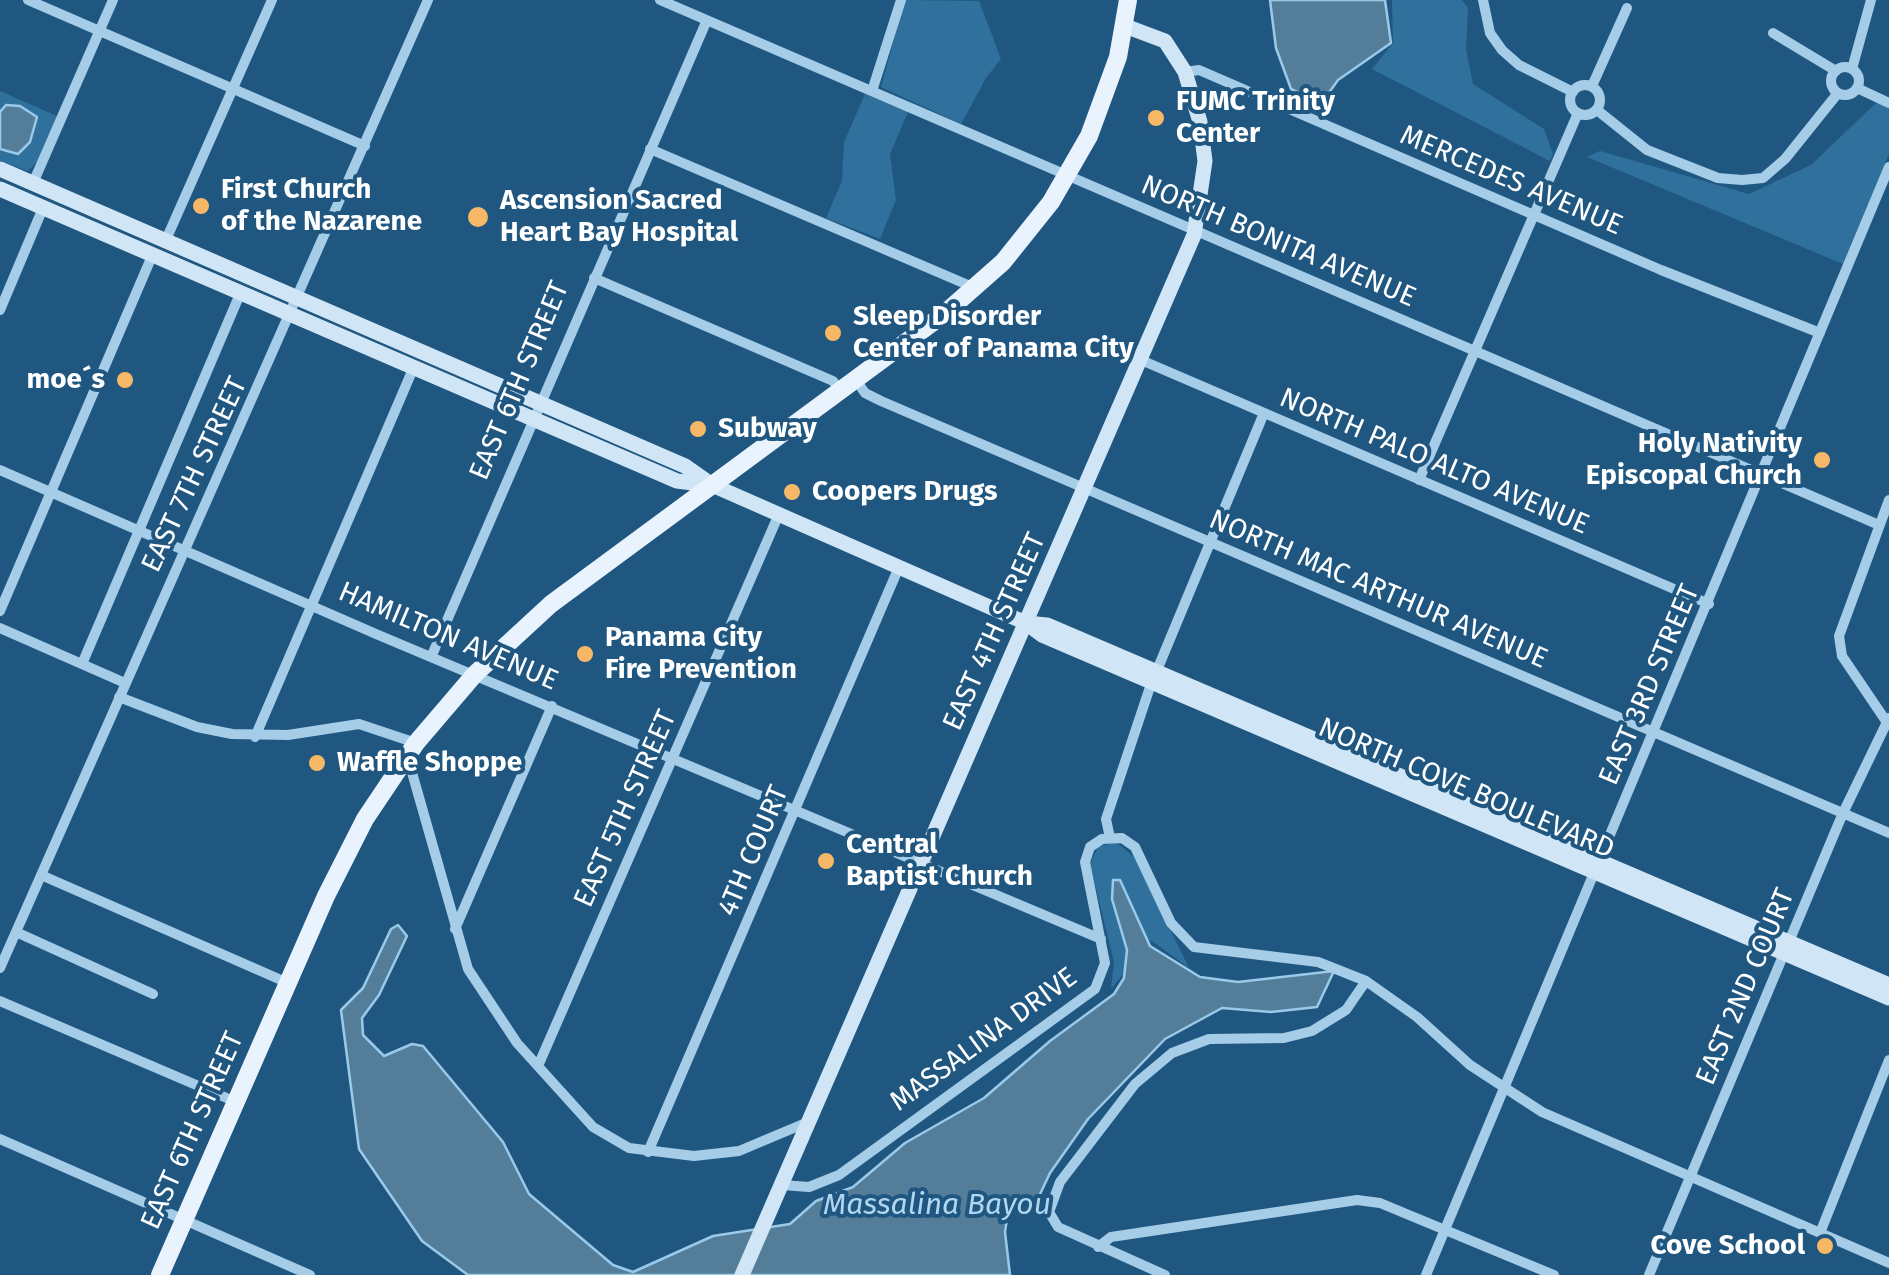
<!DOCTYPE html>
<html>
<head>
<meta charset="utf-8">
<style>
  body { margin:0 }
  canvas { display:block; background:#205781 }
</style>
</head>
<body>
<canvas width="1889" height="1275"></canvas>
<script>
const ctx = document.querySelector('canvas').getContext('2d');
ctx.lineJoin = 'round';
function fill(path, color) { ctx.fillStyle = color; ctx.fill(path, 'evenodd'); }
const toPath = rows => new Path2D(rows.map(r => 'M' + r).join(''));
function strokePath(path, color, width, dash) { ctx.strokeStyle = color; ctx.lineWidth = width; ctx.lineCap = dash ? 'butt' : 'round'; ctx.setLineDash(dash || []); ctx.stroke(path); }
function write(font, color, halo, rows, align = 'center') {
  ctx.font = font + ' "Fira Sans",sans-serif'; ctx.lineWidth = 8; ctx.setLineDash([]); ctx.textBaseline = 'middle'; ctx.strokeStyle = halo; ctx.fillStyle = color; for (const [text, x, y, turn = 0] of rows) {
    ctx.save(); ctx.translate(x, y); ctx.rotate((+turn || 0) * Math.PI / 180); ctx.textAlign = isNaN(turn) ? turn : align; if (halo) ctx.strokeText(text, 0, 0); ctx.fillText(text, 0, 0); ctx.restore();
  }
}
fill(toPath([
  [905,0,979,1,1001,59,986,78,961,124,881,87],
  [1392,0,1462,0,1468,8,1466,50,1473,84,1544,129,1553,154,1550,161,1372,69,1393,43],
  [0,91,57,116,36,163,28,171,0,161],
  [865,94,908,112,890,154,896,200,880,239,826,218,842,181,844,142],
  [1877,102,1889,108,1889,154,1843,264,1587,157,1600,151,1749,194,1811,165],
  [1116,842,1135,858,1189,968,1152,941,1142,940,1131,965,1111,989,1114,962,1090,864,1098,847]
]), '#2f709d');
const water = toPath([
  [1270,0,1385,0,1391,43,1338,80,1328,94,1308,97,1291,89,1276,48,1270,0],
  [6,105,20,106,37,117,30,142,18,154,0,149,0,112,6,105],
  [1113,880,1120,880,1150,946,1200,977,1238,982,1334,971,1317,1007,1271,1012,1222,1008,1165,1039,1088,1119,1050,1173,1032,1211,1009,1206,1005,1232,1010,1275,468,1275,422,1241,359,1149,341,1010,363,988,391,929,398,925,407,936,379,995,362,1018,363,1035,384,1056,412,1044,423,1046,503,1142,529,1194,613,1265,633,1272,713,1236,790,1224,816,1201,853,1187,905,1143,984,1098,1050,1041,1114,994,1124,978,1127,950,1112,899,1113,880]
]);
fill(water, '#547d9a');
strokePath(water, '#99caea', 2.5);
strokePath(toPath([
  [28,0,365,146],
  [660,0,1879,525],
  [1483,0,1490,33,1502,50,1519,65,1573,92],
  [1773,33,1836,71],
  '1831 81a14 14 0 1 1 28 0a14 14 0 1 1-28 0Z',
  [1852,69,1871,0],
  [1185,72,1199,70,1661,270,1820,333],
  '1570 100a15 15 0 1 1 30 0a15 15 0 1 1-30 0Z',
  [1592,86,1627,8],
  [1857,88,1889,103],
  [872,91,901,0],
  [1597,110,1647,150,1718,178,1742,180,1763,178,1785,159,1838,93],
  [650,149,975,288],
  [33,183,113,0],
  [165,242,272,0],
  [594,278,833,381,840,391],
  [0,310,43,208],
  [1141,360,1709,604],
  [856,380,865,393,881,401,1889,833],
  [0,470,376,634,1101,939],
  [1419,480,1578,113],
  [0,611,152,256],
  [0,628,125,683],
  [432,655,707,20],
  [82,664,240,294],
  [119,697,197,727,232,734,288,735,359,724,416,743],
  [1886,721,1842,656,1839,636,1889,500],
  [255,737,413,369],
  [407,755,468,969,517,1043,593,1127,629,1148,694,1156,739,1151,808,1122],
  [1110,838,1106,819,1150,687,1264,413],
  [41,875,288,983],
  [455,929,552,706],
  [16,932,153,994],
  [0,968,428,0],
  [0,1001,236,1102],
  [538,1066,779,514],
  [0,1139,310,1275],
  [648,1152,899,567],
  [782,1185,809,1187,839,1175,1095,989,1105,963,1085,862,1090,847,1102,839,1122,838,1135,847,1171,923,1194,947,1318,962,1366,981,1417,1017,1470,1065,1542,1112,1889,1263],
  [1820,1233,1889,1060],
  [1098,1247,1111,1237,1357,1200,1380,1203,1554,1275],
  [1165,1275,1058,1227,1049,1212,1060,1182,1135,1084,1172,1053,1209,1039,1284,1038,1312,1031,1346,1010,1366,981],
  [1426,1275,1889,167],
  [1649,1275,1843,813,1889,718]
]), '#a5cde8', 10);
strokePath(toPath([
  [0,169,685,466,712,485,1026,623,1042,635,1889,998],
  [0,189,677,481,708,485],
  [1026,623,1047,625,1889,985],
  [742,1275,1194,235,1205,161,1200,122,1185,72,1165,41,1125,26]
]), '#d0e6f6', 15);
strokePath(toPath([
  [160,1275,326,896,365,819,416,743,475,674,551,604,944,314,1003,262,1051,202,1089,136,1118,57,1128,0]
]), '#e8f3fe', 18);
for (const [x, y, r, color] of [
  [1156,118,10,"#f6b866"],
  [201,206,10,"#f6b866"],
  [478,217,12,"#f6b866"],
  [833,333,10,"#f6b866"],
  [125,380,10,"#f6b866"],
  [698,429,10,"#f6b866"],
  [1822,460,10,"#f6b866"],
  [792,492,10,"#f6b866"],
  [585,654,10,"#f6b866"],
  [317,763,10,"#f6b866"],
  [826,861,10,"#f6b866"],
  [1825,1246,10,"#f6b866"]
]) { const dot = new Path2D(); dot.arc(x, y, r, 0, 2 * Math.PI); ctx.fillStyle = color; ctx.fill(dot); strokePath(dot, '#205781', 4); }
write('bold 28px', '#fff', '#205781', [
  ["FUMC Trinity",1176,102],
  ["Center",1176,134],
  ["First Church",221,190],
  ["of the Nazarene",221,222],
  ["Ascension Sacred",500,201],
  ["Heart Bay Hospital",500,233],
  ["Sleep Disorder",853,317],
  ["Center of Panama City",853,349],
  ["moe´s",105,380,"right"],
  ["Subway",718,429],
  ["Holy Nativity",1802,444,"right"],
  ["Episcopal Church",1802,476,"right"],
  ["Coopers Drugs",812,492],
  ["Panama City",605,638],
  ["Fire Prevention",605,670],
  ["Waffle Shoppe",337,763],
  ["Central",846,845],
  ["Baptist Church",846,877],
  ["Cove School",1805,1246,"right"]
], 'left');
write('28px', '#fff', '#205781', [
  ["MERCEDES AVENUE",1511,181,23],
  ["NORTH BONITA AVENUE",1278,242,23],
  ["EAST 6TH STREET",520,381,-67],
  ["NORTH PALO ALTO AVENUE",1434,462,23],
  ["EAST 7TH STREET",195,475,-65],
  ["NORTH MAC ARTHUR AVENUE",1378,590,23],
  ["EAST 4TH STREET",995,632,-66],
  ["HAMILTON AVENUE",448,637,23],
  ["EAST 3RD STREET",1650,685,-67],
  ["NORTH COVE BOULEVARD",1466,789,23],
  ["EAST 5TH STREET",626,809,-66],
  ["4TH COURT",754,851,-67],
  ["EAST 2ND COURT",1746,987,-67],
  ["MASSALINA DRIVE",984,1040,-36],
  ["EAST 6TH STREET",193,1131,-66]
]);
write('italic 30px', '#b0d6f0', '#205781', [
  ["Massalina Bayou",937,1206]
]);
</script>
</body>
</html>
